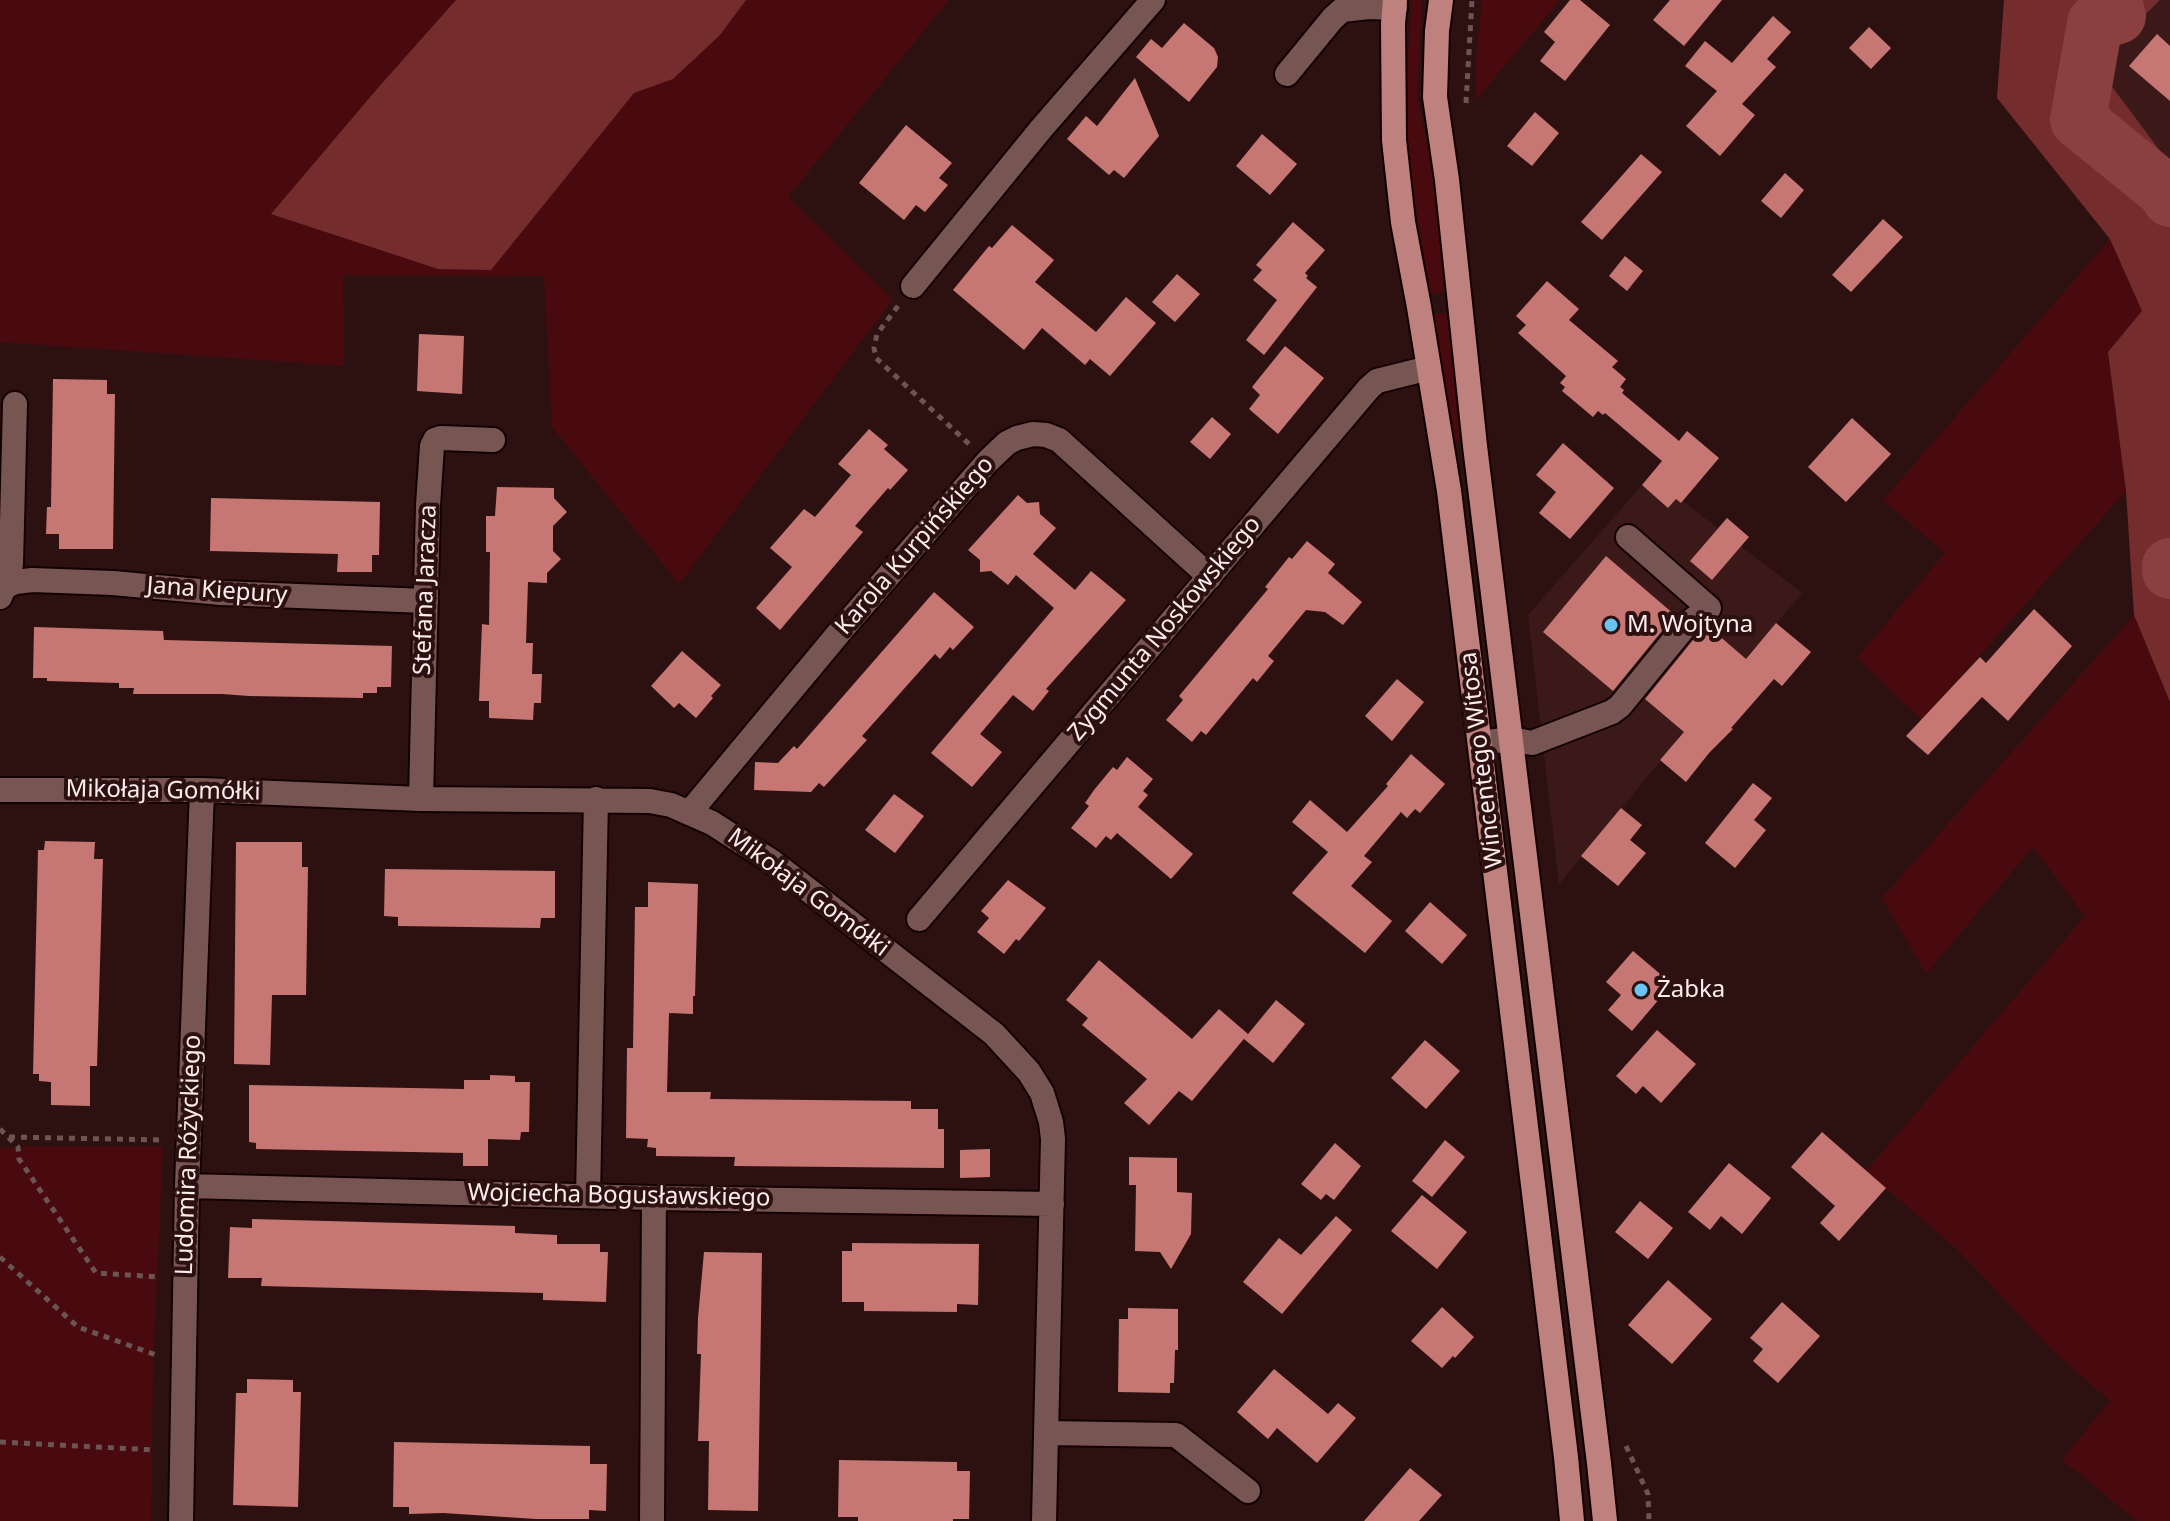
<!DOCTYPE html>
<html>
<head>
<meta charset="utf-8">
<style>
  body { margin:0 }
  canvas { display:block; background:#2d1111 }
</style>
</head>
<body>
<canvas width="2170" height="1521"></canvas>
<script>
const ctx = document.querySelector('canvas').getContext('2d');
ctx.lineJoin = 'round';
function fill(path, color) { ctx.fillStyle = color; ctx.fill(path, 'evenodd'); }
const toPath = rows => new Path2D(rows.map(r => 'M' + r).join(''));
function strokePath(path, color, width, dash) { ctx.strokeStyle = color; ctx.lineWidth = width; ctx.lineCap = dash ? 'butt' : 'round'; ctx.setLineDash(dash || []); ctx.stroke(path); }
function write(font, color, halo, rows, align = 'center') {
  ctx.font = font + ' "Noto Sans",sans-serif'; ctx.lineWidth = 8; ctx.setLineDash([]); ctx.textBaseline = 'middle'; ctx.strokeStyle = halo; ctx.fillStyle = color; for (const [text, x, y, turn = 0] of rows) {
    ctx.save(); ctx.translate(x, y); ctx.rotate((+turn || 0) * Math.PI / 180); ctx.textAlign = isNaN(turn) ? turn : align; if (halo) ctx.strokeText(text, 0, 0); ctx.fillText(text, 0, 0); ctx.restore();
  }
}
fill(toPath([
  [2160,0,2170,0,2170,164,2094,64],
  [1650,476,1802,593,1684,732,1559,884,1528,615]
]), '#3c1919');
fill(toPath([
  [0,0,949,0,788,197,893,299,679,584,552,427,544,276,343,275,344,366,0,342],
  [1412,0,1422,0,1417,96,1433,174,1448,291,1430,294,1409,165,1407,137,1406,85],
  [1482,0,1560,0,1476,100,1476,59],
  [2110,239,2142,311,2108,352,2126,491,1922,720,1857,658,1945,553,1883,500],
  [1451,312,1465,438,1459,442,1454,440,1432,315],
  [2134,615,2170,702,2170,1521,2137,1521,2062,1460,2110,1401,2054,1352,1958,1250,1866,1171,2085,916,2033,847,1926,974,1882,898],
  [34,1146,163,1146,153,1370,151,1521,0,1521,0,1148]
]), '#480a0e');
fill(toPath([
  [456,0,746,0,720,35,673,79,634,93,491,270,438,269,271,214,377,89],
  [2004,0,2160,0,2095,64,2170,164,2170,702,2134,615,2126,491,2108,352,2142,311,2110,239,1997,98]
]), '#742d2c');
strokePath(toPath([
  [2108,0,2115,5,2118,16,2095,23,2078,120,2169,194,2170,199],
  [2170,566,2170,571]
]), '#89403e', 56);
fill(toPath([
  [1570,0,1580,0,1610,25,1565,81,1540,61,1555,42,1544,32],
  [1670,0,1722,0,1684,46,1653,20],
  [1773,16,1791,32,1767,59,1776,67,1742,104,1755,115,1720,156,1686,126,1717,91,1685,66,1705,41,1732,63],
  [1184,23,1214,48,1218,57,1217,67,1189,102,1136,57,1151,39,1162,48],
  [1869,27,1891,48,1871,69,1849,48],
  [2157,34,2170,46,2170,101,2129,66],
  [1135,78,1159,136,1124,178,1114,170,1109,175,1067,139,1086,116,1097,126],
  [1535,112,1559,133,1532,166,1507,146],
  [906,125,952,163,939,178,948,185,925,212,916,205,904,220,859,183],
  [1262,134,1297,164,1270,195,1236,166],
  [1641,154,1662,172,1602,240,1581,222],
  [1785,173,1804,190,1781,218,1761,201],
  [1883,219,1903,237,1851,292,1832,275],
  [1293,222,1325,250,1305,273,1308,276,1306,278,1317,287,1264,355,1246,340,1277,300,1253,280,1262,270,1256,265],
  [1012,225,1054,260,1035,282,1096,332,1126,297,1156,323,1110,376,1090,359,1085,365,1042,328,1024,350,953,290,989,246,992,248],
  [1625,256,1643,271,1627,291,1609,276],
  [1177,274,1200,294,1175,322,1152,302],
  [1547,281,1579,309,1569,320,1618,361,1612,367,1626,379,1620,387,1624,390,1622,393,1679,441,1687,431,1719,458,1681,503,1676,499,1668,508,1642,485,1662,461,1605,413,1603,415,1598,411,1593,417,1562,391,1565,387,1560,383,1566,376,1518,333,1526,325,1516,316],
  [419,334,464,336,462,394,417,391],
  [1285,346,1324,378,1278,434,1249,409,1260,395,1252,387],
  [53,379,107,380,107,394,115,394,113,549,59,549,59,534,46,534,47,507,51,507],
  [1212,417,1231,434,1210,459,1190,442],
  [1852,418,1891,454,1846,502,1808,467],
  [869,429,888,445,884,449,908,470,890,490,888,488,855,526,863,532,780,630,756,608,792,567,770,548,804,509,815,517,851,475,838,464],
  [1563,443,1614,488,1570,539,1539,513,1556,492,1536,475],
  [497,487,554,488,554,498,567,512,553,526,553,551,561,559,547,573,547,583,528,582,526,643,533,643,532,674,542,674,541,703,534,703,533,720,489,718,489,701,479,701,482,624,489,625,490,552,486,552,486,516,495,516],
  [1018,495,1027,503,1039,502,1040,514,1056,528,1033,554,1075,590,1091,571,1126,600,1046,689,1049,691,1033,711,1013,695,980,734,1002,752,972,787,931,753,1054,608,1016,575,1008,585,991,571,980,572,980,560,968,550],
  [211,498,380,502,379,555,372,555,372,572,337,572,338,554,210,551],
  [1727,518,1749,537,1712,580,1690,561],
  [1307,541,1335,564,1328,573,1362,602,1343,625,1325,612,1306,610,1268,656,1274,661,1257,682,1253,678,1206,735,1201,731,1192,742,1166,720,1183,700,1179,696,1268,589,1265,587,1289,557,1292,559],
  [1606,556,1675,615,1613,691,1543,632],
  [934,592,974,627,953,650,950,647,940,659,935,654,862,736,867,740,824,787,819,783,811,792,754,790,755,762,778,763,794,746,797,749],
  [2034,609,2072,646,2008,721,1982,697,1928,755,1906,736,1980,657,1986,663],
  [1776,623,1811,652,1782,686,1774,679,1731,728,1733,729,1709,753,1686,782,1660,760,1684,732,1645,699,1697,635,1700,636,1709,627,1746,659],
  [34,627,163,631,164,640,392,646,391,687,377,687,377,693,363,693,363,698,249,696,222,694,133,694,134,688,119,688,119,683,47,681,47,678,33,678],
  [682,651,721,685,711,696,713,698,696,718,679,703,674,708,651,686],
  [1397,679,1424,702,1392,741,1365,716],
  [1411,754,1445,784,1420,813,1415,809,1407,818,1401,812,1364,856,1372,862,1351,886,1392,921,1365,953,1292,893,1328,852,1292,822,1310,800,1347,832,1388,786,1386,784],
  [1127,757,1153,779,1143,791,1148,795,1138,807,1193,854,1171,879,1117,833,1111,840,1106,836,1096,848,1071,828,1089,806,1085,803,1094,790,1113,767,1117,770],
  [1753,783,1772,798,1754,820,1766,830,1735,868,1705,843],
  [894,794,924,816,895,853,865,830],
  [1621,808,1642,825,1630,840,1646,853,1618,886,1581,856],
  [45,841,95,842,94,859,103,859,97,1066,90,1066,90,1106,51,1105,51,1082,39,1081,39,1074,33,1074,38,850,44,850],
  [236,842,302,842,302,867,308,867,306,995,272,995,270,1065,234,1064],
  [385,869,555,871,555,918,541,918,540,928,398,926,398,917,384,916],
  [1008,880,1046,908,1019,941,1016,939,1004,954,977,932,989,918,981,911],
  [648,882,698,884,695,996,693,996,693,1014,669,1013,667,1092,711,1092,710,1099,911,1101,911,1109,938,1109,938,1129,944,1129,944,1168,734,1166,735,1157,656,1156,656,1148,647,1147,648,1139,626,1138,627,1048,633,1048,635,907,648,907],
  [1430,902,1467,935,1442,964,1405,931],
  [1633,951,1672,984,1632,1031,1608,1010,1621,995,1606,982],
  [1099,960,1192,1039,1219,1009,1248,1034,1192,1101,1179,1091,1149,1125,1124,1103,1147,1079,1082,1025,1088,1018,1066,1000],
  [1276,1000,1305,1024,1273,1063,1244,1039],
  [1657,1030,1696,1064,1661,1103,1643,1086,1636,1094,1616,1076],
  [1425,1040,1460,1071,1426,1109,1391,1078],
  [490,1075,515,1076,515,1082,530,1082,529,1132,521,1132,520,1140,488,1139,488,1166,463,1166,463,1153,256,1149,256,1143,249,1142,249,1085,464,1089,464,1080,490,1080],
  [1822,1132,1886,1188,1839,1241,1820,1223,1835,1206,1791,1167],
  [1445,1140,1465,1157,1432,1197,1412,1181],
  [1335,1143,1361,1166,1334,1200,1326,1194,1321,1200,1301,1184],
  [990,1149,990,1177,960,1178,960,1150],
  [1129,1157,1177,1158,1177,1192,1192,1193,1191,1234,1171,1269,1160,1252,1135,1251,1136,1185,1129,1185],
  [1729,1163,1771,1198,1742,1234,1721,1216,1710,1230,1688,1212],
  [1422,1195,1467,1232,1437,1269,1391,1231],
  [1640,1201,1673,1228,1648,1259,1615,1232],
  [1336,1216,1352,1230,1282,1314,1243,1282,1279,1238,1301,1255],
  [252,1219,515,1226,515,1233,557,1235,557,1244,600,1244,600,1252,608,1252,606,1302,543,1300,543,1293,261,1286,262,1278,228,1278,230,1227,252,1228],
  [852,1243,979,1244,978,1305,957,1304,957,1312,864,1311,864,1302,842,1302,842,1251,852,1251],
  [704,1252,762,1253,758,1511,708,1510,709,1441,698,1441,701,1354,697,1354,698,1318],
  [1668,1280,1712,1319,1672,1364,1628,1325],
  [1782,1302,1820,1336,1778,1383,1753,1361,1763,1349,1750,1338],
  [1442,1307,1474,1337,1455,1358,1453,1356,1442,1368,1411,1341],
  [1128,1308,1178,1309,1178,1350,1175,1350,1174,1383,1170,1383,1170,1393,1118,1392,1119,1319,1128,1319],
  [1274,1369,1328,1414,1338,1403,1356,1418,1317,1463,1277,1428,1268,1439,1237,1412],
  [247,1379,293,1380,293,1392,301,1392,298,1507,233,1505,236,1393,247,1393],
  [394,1442,590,1446,590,1464,607,1464,606,1511,589,1510,589,1519,536,1519,443,1513,409,1514,409,1507,393,1507],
  [839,1460,957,1462,957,1471,970,1471,969,1519,953,1519,953,1521,858,1521,858,1517,838,1517],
  [1410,1468,1442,1495,1419,1521,1364,1521]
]), '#c67773');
const minor = toPath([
  [1287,74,1333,18,1342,10,1369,7,1395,8],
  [913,286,1041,129,1153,0],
  [8,585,11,563,15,404],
  [0,597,3,590,8,585,16,582,32,580,113,583,221,593,426,601],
  [1480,743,1511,739,1532,743,1612,712,1620,706,1687,624,1709,608,1628,537],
  [0,790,202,790,421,799,650,801,671,805,712,823,771,861,994,1034,1029,1072,1042,1093,1051,1122,1053,1139,1044,1521],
  [421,799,428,505,432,446,435,440,441,438,493,440],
  [690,812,843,628,988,461,1007,443,1017,438,1033,434,1046,435,1059,440,1210,577],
  [919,919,1369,388,1377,381,1429,368],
  [187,1186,654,1198,1052,1204],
  [588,1196,596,799],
  [1046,1433,1176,1435,1248,1491],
  [181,1521,187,1186,202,790],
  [652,1521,654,1198]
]);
const major = toPath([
  [1395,0,1393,24,1394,140,1403,222,1419,307,1449,491,1566,1457,1572,1521],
  [1441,0,1437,31,1435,97,1447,180,1475,446,1599,1463,1605,1521]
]);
strokePath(minor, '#130101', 28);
strokePath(major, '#130101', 28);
strokePath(toPath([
  [1466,103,1472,0],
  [898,306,877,334,874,348,876,358,969,444],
  [0,1129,18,1147,19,1159,96,1273,159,1277],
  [9,1137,163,1140],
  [0,1257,78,1327,159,1356],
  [0,1442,155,1450],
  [1626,1446,1648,1494,1649,1521]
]), '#6d5454', 5, [6, 6]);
strokePath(minor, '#775553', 24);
strokePath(major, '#be817e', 24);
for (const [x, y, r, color] of [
  [1611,625,8,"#6ac3f1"],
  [1641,990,8,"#6ac3f1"]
]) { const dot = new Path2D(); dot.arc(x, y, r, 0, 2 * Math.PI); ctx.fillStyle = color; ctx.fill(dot); strokePath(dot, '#2d1111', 3); }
write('24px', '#fdeceb', '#2d1111', [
  ["Karola Kurpińskiego",915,546,-49],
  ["Stefana Jaracza",426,590,-88],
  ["Jana Kiepury",217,591,4],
  ["Zygmunta Noskowskiego",1165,629,-50],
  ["Wincentego Witosa",1482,760,-97],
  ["Mikołaja Gomółki",163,791,1],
  ["Mikołaja Gomółki",808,893,37],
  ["Ludomira Różyckiego",189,1155,-88],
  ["Wojciecha Bogusławskiego",619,1196,1]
]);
write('24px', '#fdeceb', '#2d1111', [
  ["M. Wojtyna",1627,625],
  ["Żabka",1657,990]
], 'left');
</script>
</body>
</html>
